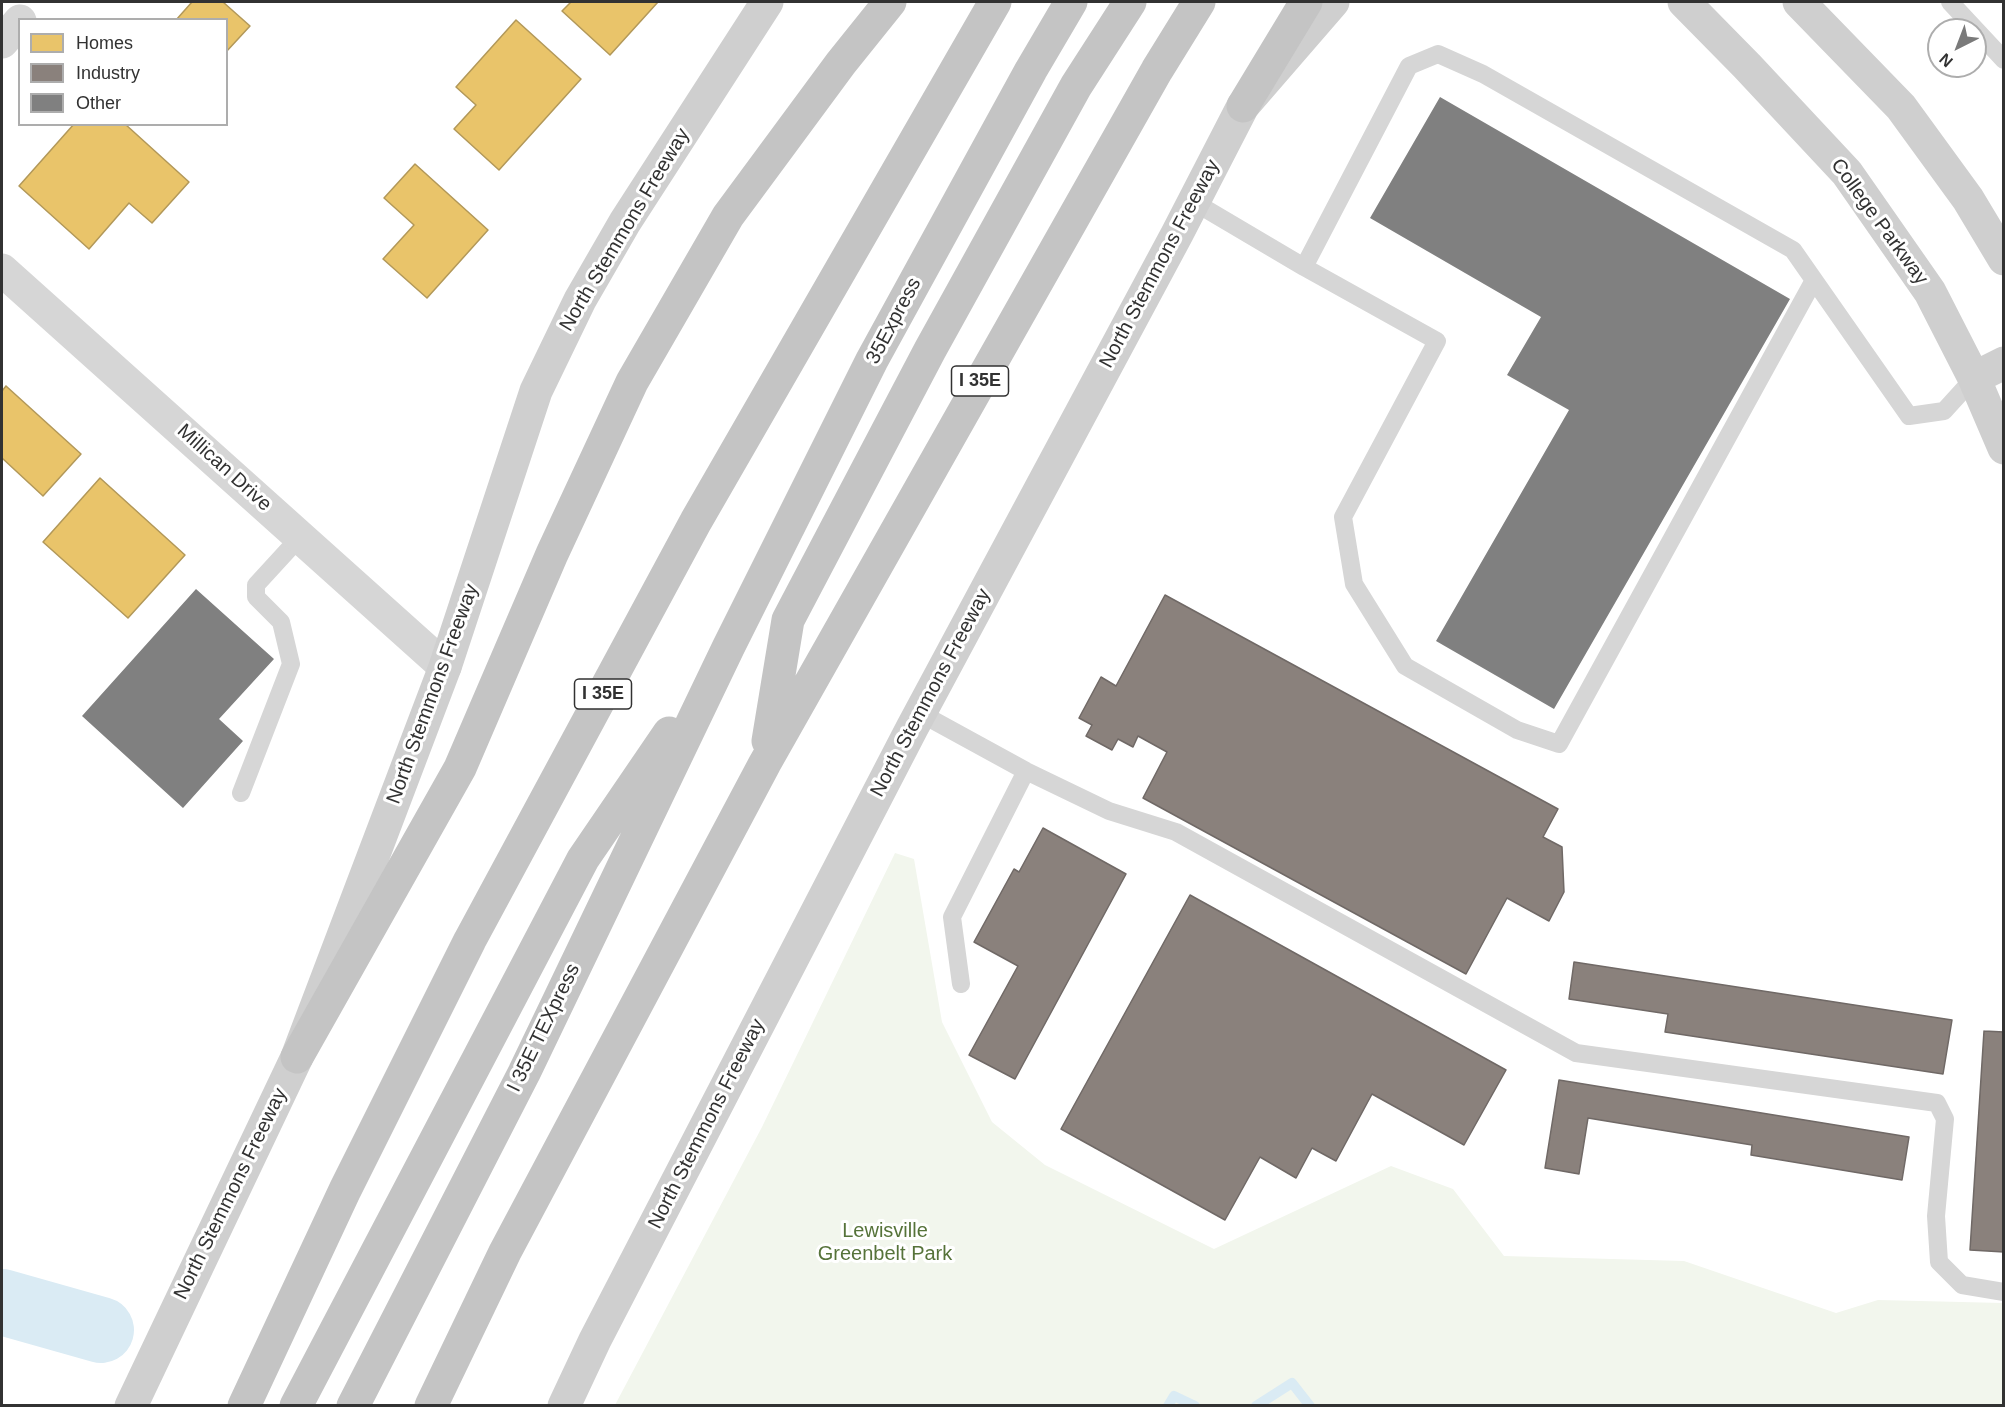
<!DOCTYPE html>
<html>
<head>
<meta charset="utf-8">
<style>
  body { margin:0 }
  #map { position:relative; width:2005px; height:1407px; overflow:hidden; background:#fff; font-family:Arial,sans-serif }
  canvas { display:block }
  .frame { position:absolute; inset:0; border:3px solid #323232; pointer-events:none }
  .legend { position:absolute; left:18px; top:18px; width:210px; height:108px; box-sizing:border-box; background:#fff; border:2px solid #adadad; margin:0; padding:8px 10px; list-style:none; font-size:18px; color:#323232 }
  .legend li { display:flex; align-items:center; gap:12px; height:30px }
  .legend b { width:30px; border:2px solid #adadad }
  .north { position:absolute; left:1927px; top:18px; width:60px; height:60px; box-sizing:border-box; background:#fff; border:2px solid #adadad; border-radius:50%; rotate:222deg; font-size:16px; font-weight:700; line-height:24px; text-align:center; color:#323232 }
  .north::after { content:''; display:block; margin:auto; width:21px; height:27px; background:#7a7a7a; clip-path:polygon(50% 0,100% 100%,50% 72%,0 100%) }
</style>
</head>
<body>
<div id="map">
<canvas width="2005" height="1407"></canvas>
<div class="frame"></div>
<ul class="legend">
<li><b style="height:16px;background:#e9c46a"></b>Homes</li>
<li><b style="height:16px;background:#8a817c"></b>Industry</li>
<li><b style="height:16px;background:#808080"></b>Other</li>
</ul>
<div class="north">N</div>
</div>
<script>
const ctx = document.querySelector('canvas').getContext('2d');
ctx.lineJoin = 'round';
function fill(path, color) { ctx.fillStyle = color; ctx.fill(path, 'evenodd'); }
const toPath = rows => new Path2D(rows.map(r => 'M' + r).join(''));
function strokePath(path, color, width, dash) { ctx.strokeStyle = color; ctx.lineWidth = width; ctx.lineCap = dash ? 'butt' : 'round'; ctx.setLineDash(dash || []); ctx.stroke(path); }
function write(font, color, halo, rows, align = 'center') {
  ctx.font = font + ' Arial,sans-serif'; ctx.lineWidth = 6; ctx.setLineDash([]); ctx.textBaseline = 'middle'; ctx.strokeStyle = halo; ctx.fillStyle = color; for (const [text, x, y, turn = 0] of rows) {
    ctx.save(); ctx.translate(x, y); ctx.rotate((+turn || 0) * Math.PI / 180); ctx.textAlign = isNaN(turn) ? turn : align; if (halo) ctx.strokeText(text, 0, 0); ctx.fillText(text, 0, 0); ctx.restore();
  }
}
fill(toPath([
  [895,853,914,859,942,1022,992,1122,1045,1165,1214,1249,1391,1166,1453,1189,1504,1256,1684,1261,1836,1313,1878,1300,2003,1303,2003,1405,615,1405,762,1127]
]), '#f2f6ed');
const homes = toPath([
  [192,2,223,2,250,26,226,52,226,20,176,20,192,2],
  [571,2,658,2,610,55,562,11,571,2],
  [516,20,581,79,499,170,454,129,476,105,456,87,516,20],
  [74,124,125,124,189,182,152,223,129,203,89,249,19,186,74,124],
  [415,164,488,230,427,298,383,259,414,225,384,198,415,164],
  [6,386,81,454,43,496,2,458,2,391,6,386],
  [100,478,185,555,128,618,43,542,100,478]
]);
fill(homes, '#e9c46a');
strokePath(homes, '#b29859', 1.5);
const industry = toPath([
  [1165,595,1558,809,1543,837,1562,847,1564,892,1549,921,1507,898,1466,974,1143,798,1167,752,1138,736,1133,747,1118,739,1112,750,1086,736,1092,725,1079,718,1101,677,1116,686,1165,595],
  [1043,828,1126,874,1015,1079,969,1055,1018,966,974,942,1014,869,1019,872,1043,828],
  [1190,895,1506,1070,1464,1145,1372,1094,1336,1161,1312,1148,1296,1178,1260,1157,1225,1220,1061,1129,1190,895],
  [1574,962,1952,1020,1943,1074,1665,1032,1668,1014,1569,999,1574,962],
  [1984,1031,2004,1032,2004,1252,1970,1250,1984,1031],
  [1559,1080,1909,1137,1902,1180,1751,1155,1752,1145,1588,1118,1579,1174,1545,1168,1559,1080]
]);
fill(industry, '#8a817c');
strokePath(industry, '#706966', 1.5);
strokePath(toPath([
  [1168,1406,1174,1396,1195,1406],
  [1256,1406,1292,1383,1310,1406]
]), '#daebf4', 10);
strokePath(toPath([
  [2,1302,101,1330]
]), '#daebf4', 66);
fill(toPath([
  [1440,97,1790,299,1554,709,1436,641,1569,410,1507,375,1541,317,1370,218],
  [196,589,274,659,219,719,243,741,183,808,82,716]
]), '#808080');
strokePath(toPath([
  [1950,2,2004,60],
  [1194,202,1304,267,1409,66,1438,54,1483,74,1793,250,1909,416,1944,411,1974,378],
  [1304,267,1437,341,1343,517,1354,584,1405,666,1517,730,1559,744,1814,280],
  [920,713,1026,771,1109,811,1176,832,1576,1053,1937,1103,1945,1119,1936,1216,1939,1262,1962,1285,2004,1292],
  [241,793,291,664,281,622,256,597,256,585,300,537],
  [961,984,952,917,1026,771]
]), '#d6d6d6', 18);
strokePath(toPath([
  [2,42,20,21],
  [2,270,445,667]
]), '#d6d6d6', 33);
strokePath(toPath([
  [1684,2,1747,66,1847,173,1930,292,1974,378,2004,448],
  [1799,2,1901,107,1968,199,2004,259],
  [1974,378,2004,363],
  [131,1406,297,1057,445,667,536,391,580,300,625,222,767,2],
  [564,1406,595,1340,912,728,1177,234,1243,106,1333,2]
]), '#cfcfcf', 33);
strokePath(toPath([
  [1243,106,1306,2],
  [768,741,788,620,930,350,1076,86,1130,2],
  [297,1057,460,768,552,554,632,382,728,216,841,63,890,2],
  [244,1406,345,1190,470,940,696,521,995,2],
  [296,1406,583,859,669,733],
  [353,1406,524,1073,728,648,872,360,1031,70,1071,2],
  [431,1406,505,1252,765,763,1157,70,1199,2]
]), '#c4c4c4', 33);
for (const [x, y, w] of [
  [980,381,57],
  [603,694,57]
]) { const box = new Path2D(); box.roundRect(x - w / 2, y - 15, w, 30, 4.5); ctx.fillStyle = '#fff'; ctx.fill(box); strokePath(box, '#323232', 1.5); }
write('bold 18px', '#323232', null, [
  ["I 35E",980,381],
  ["I 35E",603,694]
]);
write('20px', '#323232', '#fff', [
  ["College Parkway",1879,222,54],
  ["North Stemmons Freeway",625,230,-59],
  ["North Stemmons Freeway",1160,264,-62],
  ["35Express",894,321,-62],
  ["Millican Drive",224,468,42],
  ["North Stemmons Freeway",931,693,-62],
  ["North Stemmons Freeway",433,694,-70],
  ["I 35E TEXpress",544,1028,-64],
  ["North Stemmons Freeway",707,1124,-63],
  ["North Stemmons Freeway",231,1194,-64]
]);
write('20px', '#56733a', '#fff', [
  ["Lewisville",885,1231],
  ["Greenbelt Park",885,1254]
]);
</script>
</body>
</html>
